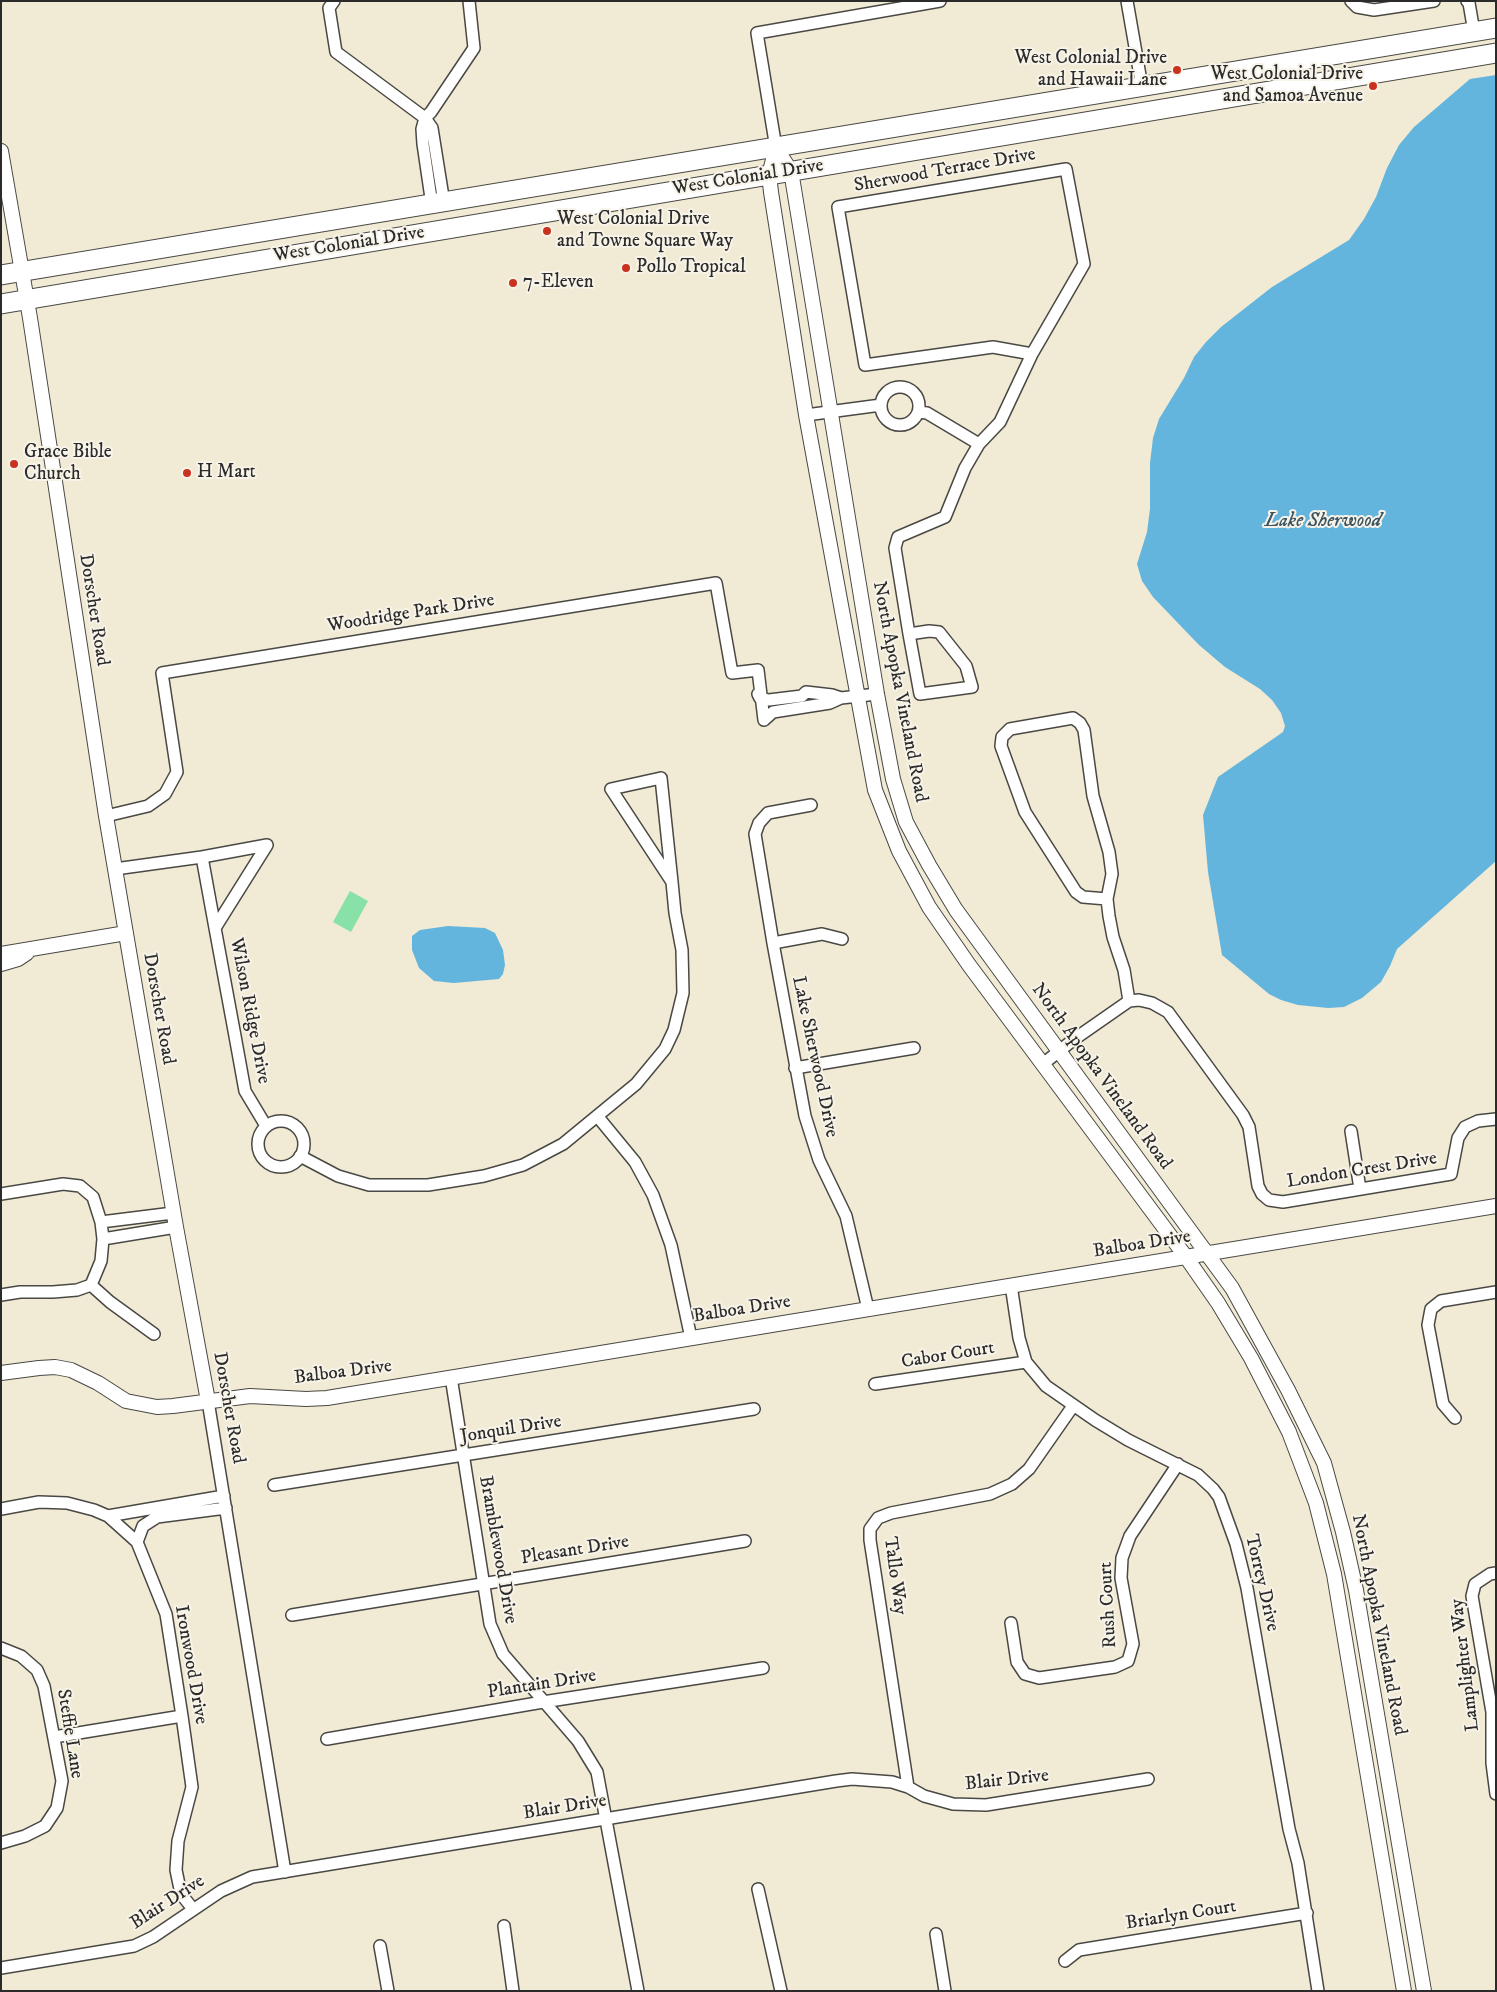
<!DOCTYPE html>
<html>
<head>
<meta charset="utf-8">
<style>
  body { margin:0 }
  #map { position:relative; width:1497px; height:1992px; overflow:hidden; background:#f1ead4; font-family:"IM FELL DW Pica",serif }
  canvas { display:block }
  .frame { position:absolute; inset:0; border:2px solid #2b2b2b; pointer-events:none }
</style>
</head>
<body>
<div id="map">
<canvas width="1497" height="1992"></canvas>
<div class="frame"></div>
</div>
<script>
const ctx = document.querySelector('canvas').getContext('2d');
ctx.lineJoin = 'round';
function fill(path, color) { ctx.fillStyle = color; ctx.fill(path, 'evenodd'); }
const toPath = rows => new Path2D(rows.map(r => 'M' + r).join(''));
function strokePath(path, color, width, dash) { ctx.strokeStyle = color; ctx.lineWidth = width; ctx.lineCap = dash ? 'butt' : 'round'; ctx.setLineDash(dash || []); ctx.stroke(path); }
function write(font, color, halo, rows, align = 'center') {
  ctx.font = font + ' "IM FELL DW Pica",serif'; ctx.lineWidth = 4; ctx.setLineDash([]); ctx.textBaseline = 'middle'; ctx.strokeStyle = halo; ctx.fillStyle = color; for (const [text, x, y, turn = 0] of rows) {
    ctx.save(); ctx.translate(x, y); ctx.rotate((+turn || 0) * Math.PI / 180); ctx.textAlign = isNaN(turn) ? turn : align; if (halo) ctx.strokeText(text, 0, 0); ctx.fillText(text, 0, 0); ctx.restore();
  }
}
fill(toPath([
  [350,891,368,901,351,932,333,922]
]), '#88e1a6');
fill(toPath([
  [1496,75,1496,861,1397,949,1390,966,1381,982,1362,998,1344,1007,1328,1008,1298,1005,1281,1000,1269,994,1222,955,1208,872,1203,815,1218,777,1283,732,1285,726,1281,713,1272,700,1260,689,1225,667,1199,645,1153,597,1142,581,1137,564,1147,532,1150,509,1150,463,1153,438,1159,419,1184,378,1194,357,1206,342,1221,327,1272,287,1349,240,1364,219,1376,197,1387,168,1399,145,1414,127,1470,79],
  [448,926,485,928,495,933,503,950,505,965,503,974,499,979,454,983,434,981,419,968,412,950,412,936,420,930]
]), '#63b5de');
const minor = toPath([
  [334,1,329,8,336,52,425,118,432,128,444,203],
  [1127,1,1142,87],
  [1351,1,1357,7,1374,10,1434,1],
  [1467,1,1469,3,1474,32],
  [425,118,431,112,474,48,469,1],
  [425,118,422,129,423,144,432,205],
  [776,148,757,33,940,1],
  [1066,169,1084,264,1032,354,993,347,865,365,838,207,1066,169],
  '881 406a19 19 0 1 1 38 0a19 19 0 1 1-38 0Z',
  [918,412,927,413,979,444],
  [806,415,881,405],
  [909,634,929,631,939,632,966,666,972,687,920,694,909,634,895,548,898,537,945,517,965,468,979,444,1000,422,1032,354],
  [758,694,760,698,769,700,802,696,806,692,832,695,841,698],
  [764,720,773,712,830,703,841,698,877,694],
  [811,805,768,813,759,823,755,834,773,943,805,1116,819,1160,846,1216,868,1309],
  [106,816,148,806,165,794,177,772,162,673,716,583,732,673,758,670,764,720],
  [115,869,202,857],
  [1107,899,1083,897,1076,892,1025,812,1001,746,1002,737,1010,729,1073,718,1080,723,1084,730,1093,796,1109,852,1112,874,1107,899,1109,916,1113,937,1124,970,1129,1001],
  [215,928,267,845,202,857,215,928,235,1036,245,1091,266,1126],
  [773,943,822,934,842,939],
  [1043,1064,1073,1040,1129,1001,1139,1000,1152,1003,1168,1012,1243,1115,1249,1127,1258,1186,1262,1194,1269,1200,1283,1202,1451,1174,1458,1138,1465,1127,1478,1121,1496,1119],
  [795,1068,914,1048],
  [598,1117,635,1162,653,1195,671,1245,691,1338],
  '258 1144a23 23 0 1 1 46 0a23 23 0 1 1-46 0Z',
  [1351,1131,1360,1189],
  [300,1156,338,1176,369,1185,428,1185,484,1176,523,1165,563,1144,636,1084,665,1049,674,1030,683,993,682,950,675,913,672,882,661,778,611,789,672,882],
  [1,1194,63,1184,80,1186,93,1197,101,1222,103,1239,101,1261,91,1285,77,1290,53,1292,20,1292,1,1295],
  [101,1222,173,1213],
  [103,1239,176,1227],
  [91,1285,110,1302,154,1334],
  [1011,1285,1019,1338,1026,1362,1046,1386,1095,1420,1128,1440,1198,1475,1213,1489,1219,1497,1236,1544,1247,1588,1289,1829,1298,1863,1318,1991],
  [451,1377,490,1624,503,1654,578,1741,597,1772,638,1991],
  [875,1384,1026,1362],
  [208,1401,285,1872],
  [1455,1418,1443,1404,1428,1325,1431,1309,1441,1301,1496,1292],
  [274,1485,754,1409],
  [1,1509,39,1502,67,1503,94,1510,108,1516,137,1542,166,1614,182,1716,192,1787,178,1841,176,1870,181,1894,193,1909],
  [108,1516,224,1496],
  [137,1542,143,1526,157,1517,226,1508],
  [1496,1573,1490,1574,1475,1584,1472,1596,1492,1712,1492,1763,1496,1794],
  [292,1615,745,1541],
  [1011,1623,1017,1662,1025,1674,1039,1678,1115,1667,1128,1661,1133,1644,1121,1578,1122,1558,1130,1536,1178,1464],
  [1,1648,21,1656,37,1670,44,1686,62,1781,57,1808,45,1826,25,1836,1,1843],
  [54,1737,182,1716],
  [327,1739,543,1702,763,1668],
  [908,1787,870,1540,870,1529,878,1518,891,1513,990,1494,1012,1484,1029,1469,1073,1406],
  [758,1889,781,1991],
  [504,1926,513,1991],
  [936,1934,945,1991],
  [380,1946,388,1991],
  [1065,1961,1079,1950,1307,1913],
  [1,1968,134,1946,153,1937,221,1891,252,1877,836,1781,852,1779,892,1782,908,1787,924,1796,953,1804,986,1805,1148,1779]
]);
const tertiary = toPath([
  [776,148,791,171,877,694,893,779,906,822,929,865,956,910,1232,1288,1288,1390,1324,1463,1343,1532,1356,1590,1424,1991],
  [776,148,769,175,771,192,806,415,875,790,899,851,929,907,969,965,1186,1257,1218,1303,1251,1358,1289,1432,1316,1503,1334,1574,1404,1991],
  [1,151,30,318,106,816,176,1227,208,1401],
  [1,954,126,933],
  [1,964,18,959,27,953],
  [1,1373,39,1368,55,1367,71,1370,98,1383,126,1401,157,1407,173,1406,250,1396,306,1399,327,1398,1496,1206]
]);
const trunk = toPath([
  [1,275,1496,28],
  [1,304,1496,53]
]);
strokePath(minor, '#494844', 14);
strokePath(tertiary, '#494844', 16);
strokePath(trunk, '#494844', 21);
strokePath(minor, '#fff', 11);
strokePath(tertiary, '#fff', 14);
strokePath(trunk, '#fff', 19);
for (const [x, y, r, color] of [
  [1177,70,5,"#c8321e"],
  [1373,86,5,"#c8321e"],
  [547,231,5,"#c8321e"],
  [626,268,5,"#c8321e"],
  [513,283,5,"#c8321e"],
  [14,464,5,"#c8321e"],
  [187,473,5,"#c8321e"]
]) { const dot = new Path2D(); dot.arc(x, y, r, 0, 2 * Math.PI); ctx.fillStyle = color; ctx.fill(dot); strokePath(dot, '#f7f3e8', 2); }
write('19px', '#2b2b2b', '#f7f3e8', [
  ["West Colonial Drive",1167,59,"right"],
  ["and Hawaii Lane",1167,81,"right"],
  ["West Colonial Drive",1363,75,"right"],
  ["and Samoa Avenue",1363,97,"right"],
  ["West Colonial Drive",557,220],
  ["and Towne Square Way",557,242],
  ["Pollo Tropical",636,268],
  ["7-Eleven",523,283],
  ["Grace Bible",24,453],
  ["Church",24,475],
  ["H Mart",197,473]
], 'left');
write('19px', '#2b2b2b', '#f7f3e8', [
  ["Sherwood Terrace Drive",945,171,-10],
  ["West Colonial Drive",748,178,-9],
  ["West Colonial Drive",349,245,-9],
  ["Dorscher Road",93,610,81],
  ["Woodridge Park Drive",411,614,-9],
  ["North Apopka Vineland Road",899,692,79],
  ["Dorscher Road",158,1009,80],
  ["Wilson Ridge Drive",249,1011,79],
  ["Lake Sherwood Drive",814,1057,78],
  ["North Apopka Vineland Road",1101,1077,54],
  ["London Crest Drive",1362,1171,-9],
  ["Balboa Drive",1142,1245,-9],
  ["Balboa Drive",742,1310,-9],
  ["Cabor Court",948,1356,-9],
  ["Balboa Drive",343,1373,-7],
  ["Dorscher Road",228,1408,80],
  ["Jonquil Drive",511,1430,-9],
  ["Bramblewood Drive",497,1550,80],
  ["Pleasant Drive",575,1551,-9],
  ["Tallo Way",894,1576,82],
  ["Torrey Drive",1261,1583,77],
  ["Rush Court",1109,1605,-93],
  ["North Apopka Vineland Road",1378,1625,79],
  ["Ironwood Drive",190,1665,80],
  ["Lamplighter Way",1466,1665,-97],
  ["Plantain Drive",542,1685,-9],
  ["Steffie Lane",69,1734,81],
  ["Blair Drive",1007,1781,-6],
  ["Blair Drive",565,1808,-9],
  ["Blair Drive",168,1903,-33],
  ["Briarlyn Court",1181,1916,-9]
]);
write('italic 20px', '#3c5461', '#f7f3e8', [
  ["Lake Sherwood",1323,522]
]);
</script>
</body>
</html>
